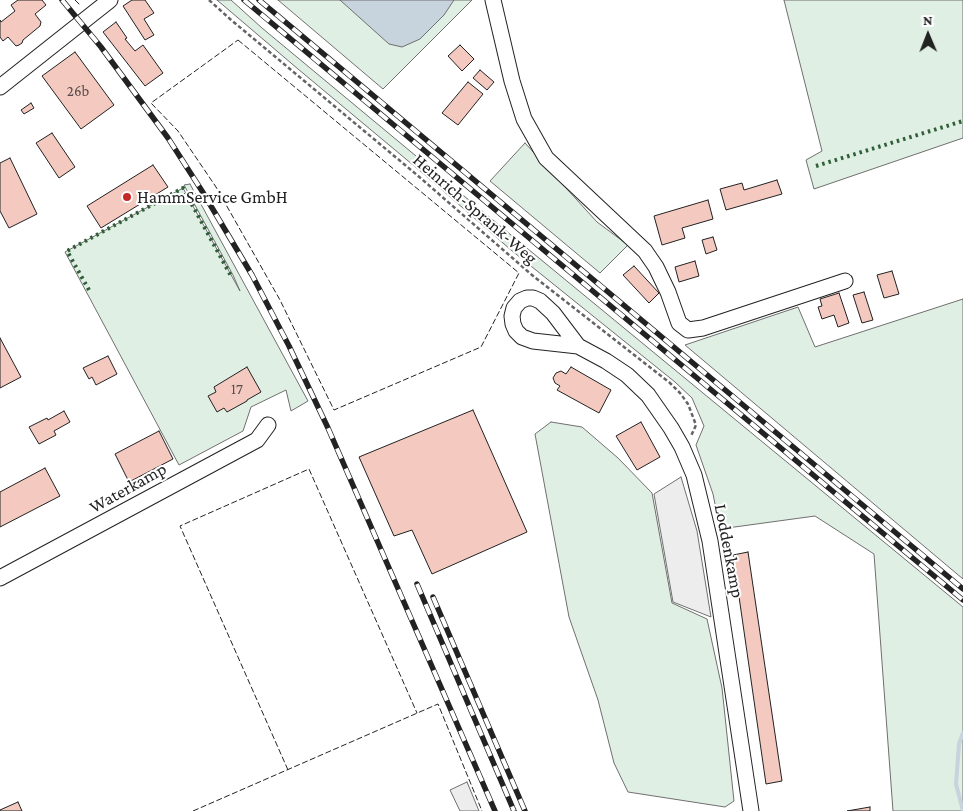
<!DOCTYPE html>
<html>
<head>
<meta charset="utf-8">
<style>
  body { margin:0 }
  #map { position:relative; width:963px; height:811px; overflow:hidden; background:#fff; font-family:"Crimson Pro",serif }
  canvas { display:block }
  .north { position:absolute; left:903px; top:10px; width:50px; height:50px; -webkit-text-stroke:4px #fff; paint-order:stroke; rotate:359deg; font-size:14px; font-weight:700; line-height:20px; text-align:center; color:#222 }
  .north::after { content:''; display:block; margin:auto; width:18px; height:22px; background:#222; clip-path:polygon(50% 0,100% 100%,50% 72%,0 100%) }
</style>
</head>
<body>
<div id="map">
<canvas width="963" height="811"></canvas>
<div class="north">N</div>
</div>
<script>
const ctx = document.querySelector('canvas').getContext('2d');
ctx.lineJoin = 'round';
function fill(path, color) { ctx.fillStyle = color; ctx.fill(path, 'evenodd'); }
const toPath = rows => new Path2D(rows.map(r => 'M' + r).join(''));
function strokePath(path, color, width, dash) { ctx.strokeStyle = color; ctx.lineWidth = width; ctx.lineCap = dash ? 'butt' : 'round'; ctx.setLineDash(dash || []); ctx.stroke(path); }
function write(font, color, halo, rows, align = 'center') {
  ctx.font = font + ' "Crimson Pro",serif'; ctx.lineWidth = 4; ctx.setLineDash([]); ctx.textBaseline = 'middle'; ctx.strokeStyle = halo; ctx.fillStyle = color; for (const [text, x, y, turn = 0] of rows) {
    ctx.save(); ctx.translate(x, y); ctx.rotate((+turn || 0) * Math.PI / 180); ctx.textAlign = isNaN(turn) ? turn : align; if (halo) ctx.strokeText(text, 0, 0); ctx.fillText(text, 0, 0); ctx.restore();
  }
}
const green = toPath([
  [217,0,231,0,262,28,511,235,963,607,963,811,893,811,874,554,815,516,720,529,713,494,696,445,704,426,692,398,675,382,511,250,425,175,298,69,217,0],
  [278,0,472,0,383,89,278,0],
  [784,0,963,0,963,138,814,189,806,160,822,151,784,0],
  [525,143,597,222,628,245,600,273,490,181,525,143],
  [190,184,308,401,291,411,286,390,251,407,243,431,179,465,65,252,183,188,240,291,233,275,184,185,190,184],
  [963,299,963,579,685,345,798,307,815,347,963,299],
  [551,422,582,427,618,458,652,493,672,603,707,619,722,688,734,801,725,807,628,792,614,763,598,700,569,617,535,434,551,422]
]);
fill(green, '#e0efe3');
strokePath(green, '#6f6f6f', 1);
const parking = toPath([
  [681,477,697,531,711,617,673,602,654,494,681,477],
  [467,782,479,811,460,811,450,790,467,782]
]);
fill(parking, '#ededed');
strokePath(parking, '#6f6f6f', 1);
const water = toPath([
  [340,0,454,0,444,15,420,39,402,47,389,44,340,0]
]);
fill(water, '#c7d3dd');
strokePath(water, '#6f6f6f', 1);
strokePath(toPath([
  [963,811,956,784,959,744,963,733]
]), '#c7d3dd', 4);
const building = toPath([
  [18,0,42,0,46,5,35,14,41,22,40,26,23,40,22,43,19,45,16,46,8,37,3,41,0,37,0,20,1,22,15,11,11,5,18,0],
  [132,0,145,0,154,13,144,19,154,35,145,40,123,6,132,0],
  [116,22,127,38,125,39,135,51,143,45,163,73,145,86,103,32,116,22],
  [460,45,474,59,462,71,448,56,460,45],
  [75,52,114,105,81,129,42,76,75,52],
  [480,70,494,82,487,90,473,78,480,70],
  [468,82,483,94,458,125,442,113,468,82],
  [31,103,34,108,24,114,21,110,31,103],
  [52,133,75,167,59,178,36,143,52,133],
  [10,158,37,214,9,228,0,211,0,163,10,158],
  [153,165,168,187,101,228,87,206,153,165],
  [777,180,782,194,726,210,720,189,742,183,744,190,777,180],
  [708,200,713,219,682,228,685,238,662,245,654,216,708,200],
  [713,237,717,250,706,254,702,240,713,237],
  [695,261,699,276,679,282,675,267,695,261],
  [634,266,659,293,649,303,623,275,634,266],
  [892,271,899,294,884,298,877,275,892,271],
  [864,292,873,320,862,323,853,295,864,292],
  [839,293,849,323,838,327,834,315,822,319,818,307,822,306,820,299,839,293],
  [0,338,21,377,0,388,0,338],
  [108,356,117,374,96,385,92,377,89,379,83,368,108,356],
  [247,367,261,392,247,400,247,401,227,412,224,408,217,412,208,396,216,392,214,387,247,367],
  [571,367,611,390,599,413,557,390,560,386,555,383,553,378,556,373,561,371,566,374,571,367],
  [473,410,527,532,432,574,412,530,394,536,359,457,473,410],
  [64,411,70,422,54,431,56,435,39,444,29,427,47,418,48,420,64,411],
  [641,422,660,457,637,470,616,436,641,422],
  [159,431,173,459,129,482,115,454,159,431],
  [45,468,60,496,0,527,0,492,45,468],
  [748,552,782,781,766,784,733,555,748,552],
  [18,802,22,811,0,811,0,810,18,802],
  [870,807,870,811,847,811,870,807]
]);
fill(building, '#f3c9c0');
strokePath(building, '#222', 1);
const minor = toPath([
  [493,0,512,81,524,119,546,158,645,251,656,267,668,292,679,323,688,330,703,328,845,281],
  [0,87,110,0],
  [578,346,533,341,522,337,516,331,513,324,512,316,514,308,520,301,527,298,533,298,540,301,553,313,578,346,606,361,627,375,648,395,671,428,682,447,694,475,710,541,751,811],
  [0,578,257,440,268,425]
]);
strokePath(minor, '#222', 17);
strokePath(toPath([
  [209,0,230,19,417,175,532,275,670,383,680,393,688,404,696,425,691,436]
]), '#646464', 2.5, [4, 2.5]);
strokePath(minor, '#fff', 15);
const rail = toPath([
  [62,0,101,47,168,138,202,191,252,275,289,346,328,428,495,811],
  [244,0,963,600],
  [259,0,963,589],
  [417,584,514,811],
  [433,597,525,811]
]);
strokePath(rail, '#222', 5.5);
strokePath(rail, '#fff', 4, [11]);
strokePath(toPath([
  [816,166,963,121],
  [89,290,67,251,183,188,231,276]
]), '#2f5e38', 4, [2.5, 4]);
strokePath(toPath([
  [75,0,80,5],
  [238,40,519,273,481,347,334,410,280,300,216,187,178,131,151,103,238,40],
  [288,770,180,526,309,469,417,713],
  [193,811,438,704,482,811]
]), '#222', 1, [6, 2.5]);
for (const [x, y, r, color] of [
  [127,197,5,"#c62828"]
]) { const dot = new Path2D(); dot.arc(x, y, r, 0, 2 * Math.PI); ctx.fillStyle = color; ctx.fill(dot); strokePath(dot, '#fff', 2); }
write('15px', '#564c4a', null, [
  ["26b",78,91],
  ["17",237,389]
]);
write('18px', '#222', '#fff', [
  ["HammService GmbH",137,197]
], 'left');
write('18px', '#222', '#fff', [
  ["Heinrich-Sprank-Weg",475,209,41],
  ["Waterkamp",128,488,-29],
  ["Loddenkamp",729,551,79]
]);
</script>
</body>
</html>
